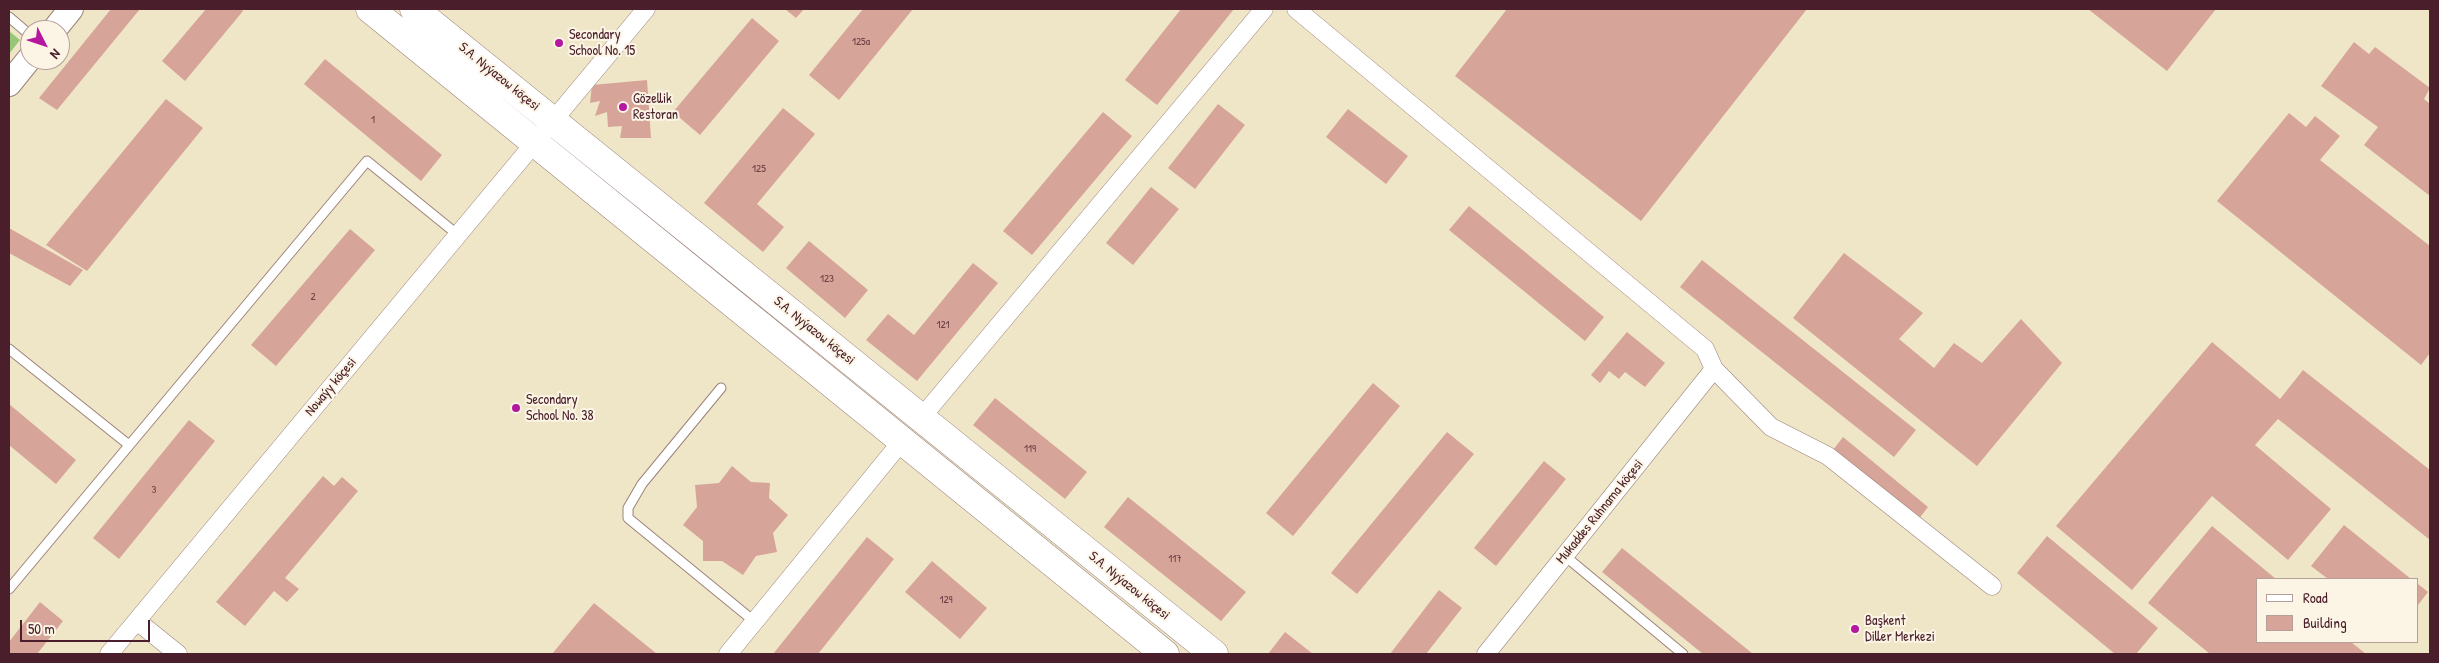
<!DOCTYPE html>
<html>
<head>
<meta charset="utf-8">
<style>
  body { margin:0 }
  #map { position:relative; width:2439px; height:663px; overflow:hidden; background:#efe6c8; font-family:"Patrick Hand",sans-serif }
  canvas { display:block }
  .frame { position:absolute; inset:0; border:10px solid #4a1f2b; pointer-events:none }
  .legend { position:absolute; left:2256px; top:578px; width:162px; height:65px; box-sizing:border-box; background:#fcf5e5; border:1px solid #b59f9b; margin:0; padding:6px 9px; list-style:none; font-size:15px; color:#4a1f2b }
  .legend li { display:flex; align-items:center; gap:10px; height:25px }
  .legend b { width:25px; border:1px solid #b59f9b }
  .north { position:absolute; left:20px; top:20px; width:50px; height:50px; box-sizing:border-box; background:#fcf5e5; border:1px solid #b59f9b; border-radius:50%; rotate:131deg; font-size:14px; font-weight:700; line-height:20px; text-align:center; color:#4a1f2b }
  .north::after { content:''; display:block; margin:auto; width:18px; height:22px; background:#b5179e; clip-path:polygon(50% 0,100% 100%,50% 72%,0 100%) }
  .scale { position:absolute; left:20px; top:620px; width:130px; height:22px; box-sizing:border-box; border:2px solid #4a1f2b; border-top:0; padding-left:6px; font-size:15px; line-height:18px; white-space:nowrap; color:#4a1f2b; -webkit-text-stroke:4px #fcf5e5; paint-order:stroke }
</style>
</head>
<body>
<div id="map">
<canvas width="2439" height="663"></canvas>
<div class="frame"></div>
<ul class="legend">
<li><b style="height:6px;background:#fff"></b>Road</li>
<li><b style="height:14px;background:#d7a499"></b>Building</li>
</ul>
<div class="north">N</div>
<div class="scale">50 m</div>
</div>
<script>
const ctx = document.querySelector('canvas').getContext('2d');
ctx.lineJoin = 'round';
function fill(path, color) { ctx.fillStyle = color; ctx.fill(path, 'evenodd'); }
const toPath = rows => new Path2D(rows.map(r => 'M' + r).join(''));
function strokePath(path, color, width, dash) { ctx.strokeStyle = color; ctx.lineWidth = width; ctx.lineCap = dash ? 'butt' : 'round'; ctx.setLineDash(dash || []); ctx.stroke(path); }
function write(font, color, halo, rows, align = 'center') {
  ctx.font = font + ' "Patrick Hand",sans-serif'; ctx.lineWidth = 4; ctx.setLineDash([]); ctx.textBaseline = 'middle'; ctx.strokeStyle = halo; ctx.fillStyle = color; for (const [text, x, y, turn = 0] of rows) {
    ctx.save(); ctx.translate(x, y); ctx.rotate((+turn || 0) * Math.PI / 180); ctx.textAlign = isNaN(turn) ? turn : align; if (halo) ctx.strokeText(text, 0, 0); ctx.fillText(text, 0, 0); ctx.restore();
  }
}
fill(toPath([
  [9,31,20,40,9,54]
]), '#97c776');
fill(toPath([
  [111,9,140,9,57,110,39,98],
  [206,9,241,9,243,11,185,81,162,61],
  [785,9,804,9,796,18],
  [863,9,913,9,839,100,809,75],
  [1181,9,1234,9,1157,105,1125,80],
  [1507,9,1807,9,1641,221,1455,76],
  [2088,9,2216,9,2167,71],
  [752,18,779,41,700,135,673,112],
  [2354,42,2369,54,2375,47,2430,88,2424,99,2430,104,2430,196,2364,145,2378,127,2321,86],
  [325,59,442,155,421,181,304,84],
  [647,80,651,138,620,138,622,126,608,127,607,112,595,116,600,101,590,103,592,85],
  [166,99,203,128,87,271,46,245],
  [1218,104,1245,125,1195,189,1168,168],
  [783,108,815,134,757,204,784,227,763,252,704,203],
  [1348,109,1408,156,1386,184,1326,137],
  [1103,112,1132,136,1032,255,1003,231],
  [2289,113,2306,127,2315,116,2340,136,2320,160,2430,246,2430,353,2421,365,2217,201],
  [1151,187,1179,209,1133,265,1106,243],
  [1469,206,1604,317,1585,341,1449,230],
  [9,228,83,270,70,286,9,253],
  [350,229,375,250,276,366,251,345],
  [809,241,868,290,845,318,786,268],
  [1844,253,1923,313,1899,339,1934,368,1954,343,1982,363,2021,319,2062,363,1977,466,1793,318],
  [1702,260,1916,430,1894,457,1680,287],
  [973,263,998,283,917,381,866,340,888,314,914,335],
  [1627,332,1665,363,1645,387,1625,372,1619,379,1609,371,1600,383,1591,375],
  [2212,342,2280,399,2303,370,2430,470,2430,540,2278,419,2255,445,2331,509,2288,560,2212,496,2132,590,2056,526],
  [1373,383,1400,406,1293,536,1266,513],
  [995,398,1087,472,1065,499,973,425],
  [9,404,76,460,56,484,9,445],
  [189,420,215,441,119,559,93,538],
  [1447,432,1474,454,1357,594,1331,573],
  [1843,437,1928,507,1918,520,1833,450],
  [1544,461,1566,479,1496,566,1474,548],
  [732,466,751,482,770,483,769,498,788,515,773,533,777,552,756,556,743,575,722,561,703,561,703,541,683,525,697,507,695,485,719,483],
  [323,476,334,486,342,477,358,491,285,578,299,589,287,602,274,591,245,626,216,602],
  [1128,497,1246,592,1221,621,1104,527],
  [2344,525,2411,579,2328,579,2311,566],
  [2212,526,2276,579,2258,579,2258,642,2351,642,2366,654,2210,654,2148,603],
  [2047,536,2158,628,2136,654,2115,654,2017,573],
  [867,537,894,559,818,654,773,654],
  [1622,548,1753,654,1703,654,1602,572],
  [932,561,987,608,960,639,905,592],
  [2418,584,2428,592,2418,605],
  [1439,590,1462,608,1426,654,1390,654],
  [40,602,63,621,37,654,9,654,9,642],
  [594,603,657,654,552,654],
  [1285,632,1313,654,1268,654]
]), '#d7a499');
const lane = toPath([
  [9,17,30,35],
  [9,349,129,445],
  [721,388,642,484,628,508,628,518,755,622],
  [1565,556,1683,654],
  [9,589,367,161,458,235]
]);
const street = toPath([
  [1296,9,1705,349,1714,369,1771,427,1828,456,1992,586],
  [921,418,1264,9],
  [137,621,178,654],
  [109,654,646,9],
  [728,654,902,441],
  [1486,654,1714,369]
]);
const secondary = toPath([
  [54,30,71,9],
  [9,84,30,58]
]);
const primary = toPath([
  [370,9,1165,654],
  [414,9,1214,654]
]);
strokePath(lane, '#9c827a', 11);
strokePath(street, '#9c827a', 19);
strokePath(secondary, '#9c827a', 26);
strokePath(primary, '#9c827a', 29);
strokePath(lane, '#fff', 9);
strokePath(street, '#fff', 18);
strokePath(secondary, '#fff', 24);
strokePath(primary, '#fff', 28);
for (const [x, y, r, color] of [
  [559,43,5,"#b5179e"],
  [623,107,5,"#b5179e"],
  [516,408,5,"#b5179e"],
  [1855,629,5,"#b5179e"]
]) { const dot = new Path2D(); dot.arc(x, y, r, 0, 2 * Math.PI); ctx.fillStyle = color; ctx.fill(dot); strokePath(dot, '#fcf5e5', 2); }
write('11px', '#6d4046', null, [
  ["125a",861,42],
  ["1",373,120],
  ["125",759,169],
  ["123",827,279],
  ["2",313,297],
  ["121",943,325],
  ["119",1030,449],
  ["3",154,490],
  ["117",1175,559],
  ["129",946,600]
]);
write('14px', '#4a1f2b', '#fcf5e5', [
  ["Secondary",569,35],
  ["School No. 15",569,51],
  ["Gözellik",633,99],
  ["Restoran",633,115],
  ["Secondary",526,400],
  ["School No. 38",526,416],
  ["Başkent",1865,621],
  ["Diller Merkezi",1865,637]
], 'left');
write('14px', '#4a1f2b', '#fcf5e5', [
  ["S.A. Nyýazow köçesi",499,77,39],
  ["S.A. Nyýazow köçesi",814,331,39],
  ["Nowaýy köçesi",331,387,-50],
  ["Mukaddes Ruhnama köçesi",1600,512,-51],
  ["S.A. Nyýazow köçesi",1129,586,39]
]);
</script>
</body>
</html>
